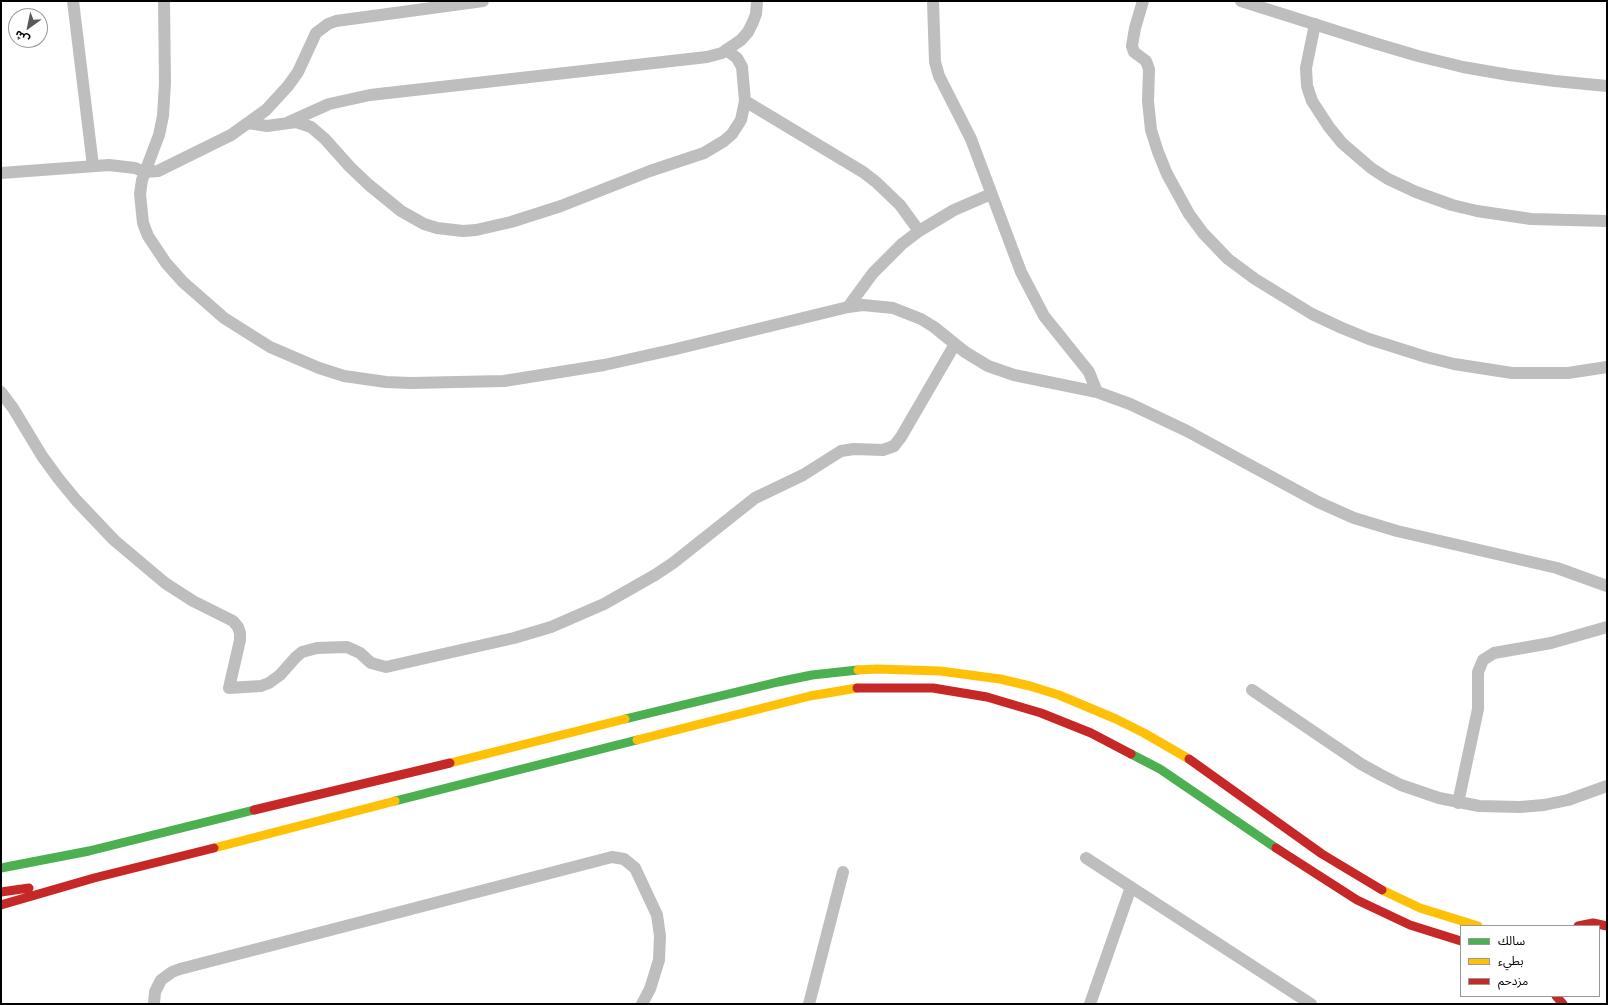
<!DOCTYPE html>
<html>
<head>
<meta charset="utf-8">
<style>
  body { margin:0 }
  #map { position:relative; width:1608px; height:1005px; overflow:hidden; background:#fff; font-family:Manrope,"Noto Sans Arabic",sans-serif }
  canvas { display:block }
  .frame { position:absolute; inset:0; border:2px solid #000; pointer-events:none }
  .legend { position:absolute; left:1460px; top:925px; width:140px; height:72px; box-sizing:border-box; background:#fff; border:1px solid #999; margin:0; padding:5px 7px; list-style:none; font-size:12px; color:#000 }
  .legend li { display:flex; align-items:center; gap:8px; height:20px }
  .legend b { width:20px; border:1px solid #999 }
  .north { position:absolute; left:8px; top:8px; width:40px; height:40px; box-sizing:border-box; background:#fff; border:1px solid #999; border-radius:50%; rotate:213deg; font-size:11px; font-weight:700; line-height:16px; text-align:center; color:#000 }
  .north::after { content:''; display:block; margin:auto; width:14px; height:18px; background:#595959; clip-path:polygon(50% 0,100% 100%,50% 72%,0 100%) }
</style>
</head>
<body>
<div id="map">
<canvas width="1608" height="1005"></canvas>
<div class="frame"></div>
<ul class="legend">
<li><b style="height:5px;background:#4caf50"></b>سالك</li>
<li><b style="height:5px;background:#ffc107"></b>بطيء</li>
<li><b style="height:5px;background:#c62828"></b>مزدحم</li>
</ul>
<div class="north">ش</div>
</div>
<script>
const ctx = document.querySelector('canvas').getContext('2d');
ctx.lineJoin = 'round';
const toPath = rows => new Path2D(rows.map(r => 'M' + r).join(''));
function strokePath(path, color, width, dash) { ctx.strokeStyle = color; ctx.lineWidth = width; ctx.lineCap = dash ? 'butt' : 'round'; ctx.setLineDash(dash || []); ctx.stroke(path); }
strokePath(toPath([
  [73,1,93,166],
  [164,1,165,83,163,116,159,135,142,180,140,194,143,223,148,236,166,263,183,282,224,318,270,347,319,368,344,376,386,382,411,383,504,381,604,365,676,349,848,307,863,305,893,308,921,319,934,327,965,352,988,366,1014,375,1097,392,1130,404,1187,431,1318,502,1354,518,1397,531,1557,568,1607,586],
  [933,1,935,62,939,76,971,139,1021,272,1044,316,1089,372,1097,392],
  [1143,1,1135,28,1132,46,1134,52,1146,61,1149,69,1148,101,1151,130,1158,152,1167,174,1189,214,1203,233,1228,259,1255,279,1312,314,1342,328,1369,339,1426,357,1454,364,1512,373,1568,373,1607,367],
  [1241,1,1374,43,1418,56,1463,67,1509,75,1555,81,1607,86],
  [1315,24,1306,68,1307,86,1312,101,1329,127,1342,143,1371,168,1388,179,1416,192,1452,205,1477,211,1531,219,1607,221],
  [745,101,863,172,876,182,900,205,919,231],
  [289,122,329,104,370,95,707,57,722,53,741,40,748,32,753,22,756,14,757,1],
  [248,123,267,126,296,122,311,127,325,139,350,167,369,185,401,211,424,224,437,228,463,231,476,230,511,222,561,206,650,171,704,153,724,141,732,134,741,120,745,101,742,67,737,58,726,50],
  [1,173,109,165,135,168,145,172,158,171,231,135,266,110,288,86,298,72,316,33,328,24,336,21,483,1],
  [848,307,873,273,902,244,919,231,954,210,991,194],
  [1,392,13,408,42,456,58,478,76,500,114,540,165,583,193,601,233,621,238,627,240,633,240,640,229,688,261,686,269,683,280,675,296,657,302,652,317,648,347,647,360,653,371,663,386,667,514,638,551,627,604,604,655,575,673,563,755,498,803,475,841,451,854,449,883,450,894,446,901,437,955,344],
  [1252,690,1361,764,1381,775,1401,785,1439,798,1479,806,1520,807,1544,805,1568,800,1607,786],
  [1458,803,1478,709,1478,672,1483,660,1494,653,1551,643,1607,627],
  [1086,858,1311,1004],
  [154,1004,155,992,161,980,172,972,180,969,612,857,624,859,635,868,657,915,660,936,659,960,650,989,642,1004],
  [809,1004,843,872],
  [1090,1004,1131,887]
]), '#bebebe', 12);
strokePath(toPath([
  [625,719,778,682,812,675,858,670],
  [1131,754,1160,769,1276,848],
  [395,801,637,740],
  [1,868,89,851,254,810]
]), '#4caf50', 9);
strokePath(toPath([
  [858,670,877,669,940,671,1000,679,1030,686,1059,695,1116,719,1144,733,1189,759],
  [637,740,810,696,857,688],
  [450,763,625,719],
  [214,848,395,801],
  [1382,890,1420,908,1478,926]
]), '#ffc107', 9);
strokePath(toPath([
  [857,688,933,688,987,697,1041,713,1091,733,1131,754],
  [1189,759,1322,854,1382,890],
  [254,810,450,763],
  [1276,848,1357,900,1410,925,1461,941],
  [1,892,29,888],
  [1,905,94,878,214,848],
  [1578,926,1593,923,1607,926],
  [1556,996,1563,1004]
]), '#c62828', 9);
</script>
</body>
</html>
